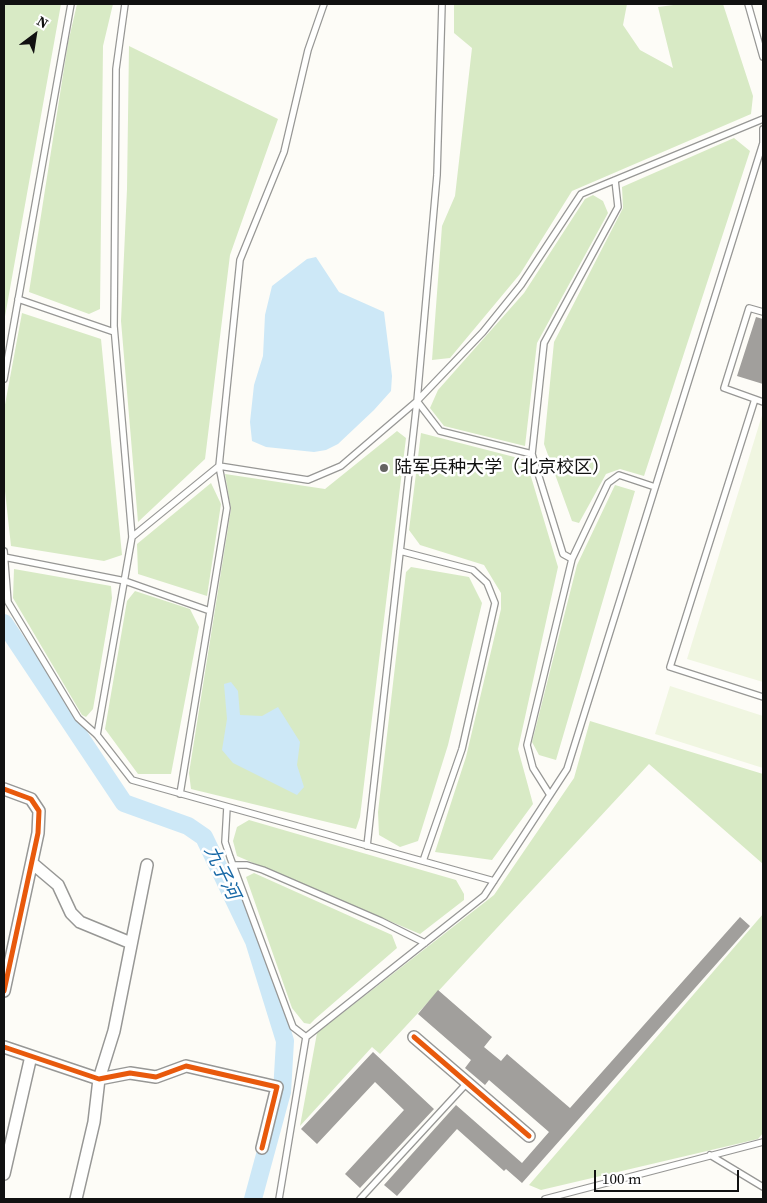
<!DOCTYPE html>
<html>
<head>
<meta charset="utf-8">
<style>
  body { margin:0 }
  #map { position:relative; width:767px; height:1203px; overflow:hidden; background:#fdfcf7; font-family:"Source Serif 4",serif }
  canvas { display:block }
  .frame { position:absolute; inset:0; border:5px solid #111; pointer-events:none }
  .north { position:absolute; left:10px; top:10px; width:50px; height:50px; -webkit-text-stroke:4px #fff; paint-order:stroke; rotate:31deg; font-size:14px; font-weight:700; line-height:20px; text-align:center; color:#111 }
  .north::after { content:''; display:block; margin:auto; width:18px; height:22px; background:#111; clip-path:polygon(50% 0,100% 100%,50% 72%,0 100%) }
  .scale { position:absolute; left:594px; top:1170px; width:145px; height:22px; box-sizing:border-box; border:2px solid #111; border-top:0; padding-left:6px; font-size:15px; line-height:18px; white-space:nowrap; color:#111; -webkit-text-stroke:4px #fff; paint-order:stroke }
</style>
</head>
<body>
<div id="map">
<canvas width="767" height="1203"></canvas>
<div class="frame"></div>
<div class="north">N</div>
<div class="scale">100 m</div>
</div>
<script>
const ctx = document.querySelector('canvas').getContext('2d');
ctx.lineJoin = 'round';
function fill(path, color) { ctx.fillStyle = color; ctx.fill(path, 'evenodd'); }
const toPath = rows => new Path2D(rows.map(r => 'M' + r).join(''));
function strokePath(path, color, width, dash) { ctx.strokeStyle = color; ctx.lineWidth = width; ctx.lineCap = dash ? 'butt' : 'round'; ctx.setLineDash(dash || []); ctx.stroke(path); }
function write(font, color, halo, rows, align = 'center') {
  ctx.font = font + ' "Source Serif 4","Noto Sans SC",serif'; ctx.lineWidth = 5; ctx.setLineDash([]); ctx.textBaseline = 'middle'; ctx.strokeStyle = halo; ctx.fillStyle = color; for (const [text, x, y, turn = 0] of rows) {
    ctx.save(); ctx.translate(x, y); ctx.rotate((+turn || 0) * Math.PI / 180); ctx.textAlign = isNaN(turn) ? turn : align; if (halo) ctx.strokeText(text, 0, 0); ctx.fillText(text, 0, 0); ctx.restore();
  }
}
fill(toPath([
  [4,4,61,4,4,322],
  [77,4,113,4,103,46,100,309,89,314,29,292,68,43],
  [454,4,627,4,623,25,640,50,673,68,658,7,681,4,723,4,753,96,751,114,572,191,520,274,450,358,432,360,442,226,455,196,472,48,454,33],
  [129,46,278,119,230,255,205,459,138,522,121,321,127,189],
  [734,138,750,151,644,476,620,469,606,474,579,523,572,521,544,444,554,342,623,208,622,187],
  [593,195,603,201,608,213,537,343,525,446,444,426,430,408,438,390,524,293,585,199],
  [22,313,101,339,122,555,104,561,11,546,4,482,4,410],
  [397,431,406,438,360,817,356,829,191,789,189,773,231,509,225,474,325,489],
  [421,433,526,460,558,567,518,749,533,804,492,860,435,852,466,757,501,609,501,593,484,565,420,545,409,530],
  [211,483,221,504,207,596,138,574,137,544],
  [615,485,635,491,556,760,539,755,532,742,577,565],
  [411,567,469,577,482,603,448,745,418,841,400,847,379,835,378,812,406,572],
  [14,569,111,586,112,598,93,709,86,717,82,715,13,598],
  [135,591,190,609,199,627,171,774,138,774,105,729,127,601],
  [590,721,763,774,763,864,649,764,380,1054,372,1047,300,1126,317,1033,494,895,574,778],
  [249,820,456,880,464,894,464,900,420,934,237,856,233,841,237,827],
  [254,873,392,935,397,948,315,1019,310,1024,304,1023,292,1008,246,877],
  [763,914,763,1133,758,1139,541,1190,529,1185]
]), '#d8eac5');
fill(toPath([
  [763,412,763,682,687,659],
  [670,686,763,716,763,768,655,734]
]), '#f0f6e1');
fill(toPath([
  [316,257,339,292,384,312,392,376,391,391,374,410,338,444,326,450,314,452,266,447,252,441,250,422,254,385,263,356,265,315,272,286,307,259],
  [231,682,238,691,240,715,262,716,278,707,300,742,297,765,304,787,297,795,233,763,222,750,227,719,224,684]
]), '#cde8f7');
strokePath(toPath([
  [4,623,124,803,188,826,204,837,254,941,285,1041,282,1092,253,1199]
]), '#cde8f7', 18);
fill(toPath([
  [756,317,763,319,763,384,737,376],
  [740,917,750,926,522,1183,506,1169,504,1171,457,1129,397,1196,384,1185,456,1105,522,1163,549,1132,489,1080,485,1085,465,1068,471,1060,418,1014,438,990,492,1037,484,1047,501,1061,507,1054,570,1108],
  [373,1052,434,1109,360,1188,345,1174,404,1110,375,1082,317,1144,301,1129]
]), '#a19f9c');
const service = toPath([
  [748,4,763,57],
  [18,299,114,332],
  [763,312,749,308,724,388,763,402],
  [4,379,71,4],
  [755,399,670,667,763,697],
  [417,401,440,431,532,454],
  [132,537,219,466,308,480,341,466,417,401,483,332,521,285,581,194,763,119],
  [4,551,8,602,78,718,97,735,132,780,494,881],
  [400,551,473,570,487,583,495,603,462,749,423,861],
  [4,557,125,581,210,611],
  [572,559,563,554,532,454,544,343,618,207,615,180],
  [97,735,132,537,114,326,116,69,125,4],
  [180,794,227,508,219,466,240,260,284,152,308,50,324,4],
  [550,795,533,768,527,745,572,559,608,483,619,475,655,487],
  [227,807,225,842,230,857,293,1027,306,1037],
  [367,846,417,401,437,175,442,4],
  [233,865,247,865,263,870,381,921,425,943],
  [710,1155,763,1187],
  [279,1199,306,1037,484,896,567,769,763,143,763,129],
  [360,1199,467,1083],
  [545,1199,763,1142]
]);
const minor = toPath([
  [4,789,31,799,39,811,38,833,4,991],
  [32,863,58,885,71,913,80,922,131,943],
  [414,1037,529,1136],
  [4,1047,99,1079,130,1073,156,1077,186,1066,277,1087,262,1148],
  [4,1174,31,1056],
  [76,1199,94,1122,99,1079,114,1031,147,865]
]);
strokePath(service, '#979795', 8);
strokePath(minor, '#979795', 14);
strokePath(service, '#fffffe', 5.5);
strokePath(minor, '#fffffe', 11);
strokePath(toPath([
  [4,789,31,799,39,811,38,833,4,991],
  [414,1037,529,1136],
  [4,1047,99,1079,130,1073,156,1077,186,1066,277,1087,262,1148]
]), '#e8590c', 5);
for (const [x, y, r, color] of [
  [384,468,5,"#646362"]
]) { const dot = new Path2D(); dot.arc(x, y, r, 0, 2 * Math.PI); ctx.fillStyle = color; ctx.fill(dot); strokePath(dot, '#fff', 2); }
write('18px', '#111', '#fff', [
  ["陆军兵种大学（北京校区）",394,468]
], 'left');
write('italic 19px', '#1768a6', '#fff', [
  ["九子河",221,873,64]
]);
</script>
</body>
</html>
